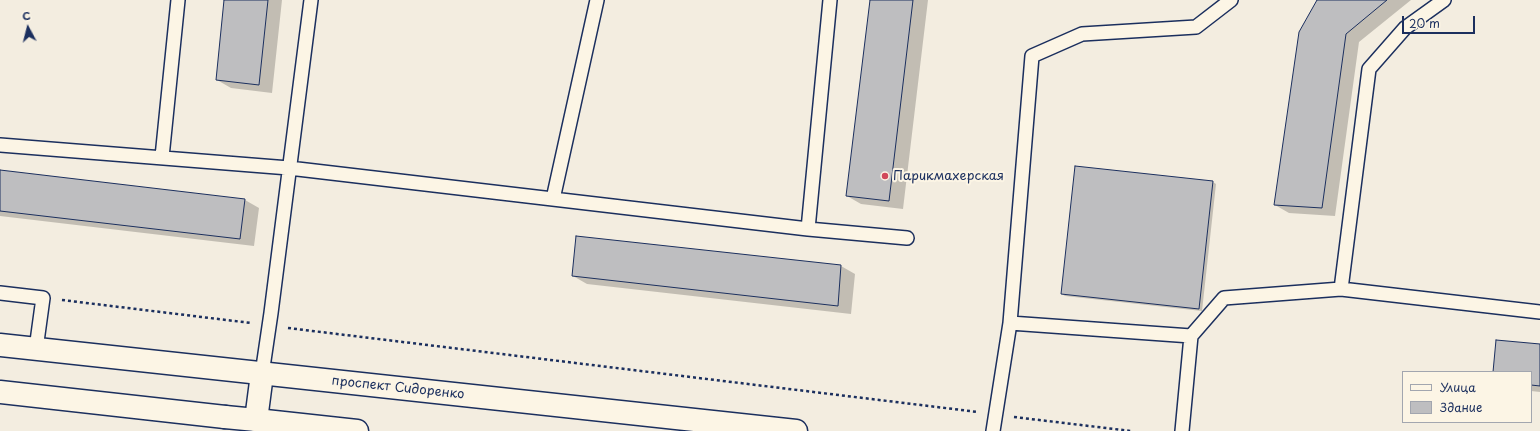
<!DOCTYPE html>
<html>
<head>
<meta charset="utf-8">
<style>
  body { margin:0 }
  #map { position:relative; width:1540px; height:431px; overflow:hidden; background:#f3ede0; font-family:"Playpen Sans",sans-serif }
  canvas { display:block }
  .legend { position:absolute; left:1402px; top:371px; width:130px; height:52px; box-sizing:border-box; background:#fcf5e5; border:1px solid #a2a6af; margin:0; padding:5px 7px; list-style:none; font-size:12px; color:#1b2f5e }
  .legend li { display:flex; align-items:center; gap:8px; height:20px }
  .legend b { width:20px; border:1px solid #a2a6af }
  .north { position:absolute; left:8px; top:8px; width:40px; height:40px; -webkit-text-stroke:3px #fcf5e5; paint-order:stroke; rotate:353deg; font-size:11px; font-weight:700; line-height:16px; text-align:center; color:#1b2f5e }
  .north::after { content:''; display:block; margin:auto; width:14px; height:18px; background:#1b2f5e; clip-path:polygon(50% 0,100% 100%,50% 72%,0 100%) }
  .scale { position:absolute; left:1402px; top:16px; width:73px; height:18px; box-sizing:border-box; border:2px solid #1b2f5e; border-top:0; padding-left:5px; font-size:12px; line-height:14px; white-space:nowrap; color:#1b2f5e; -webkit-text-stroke:3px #fcf5e5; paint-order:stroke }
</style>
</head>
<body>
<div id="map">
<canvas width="1540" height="431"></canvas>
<ul class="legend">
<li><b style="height:5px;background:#fcf5e5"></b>Улица</li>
<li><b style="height:11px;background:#bebec0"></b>Здание</li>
</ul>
<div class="north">С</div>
<div class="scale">20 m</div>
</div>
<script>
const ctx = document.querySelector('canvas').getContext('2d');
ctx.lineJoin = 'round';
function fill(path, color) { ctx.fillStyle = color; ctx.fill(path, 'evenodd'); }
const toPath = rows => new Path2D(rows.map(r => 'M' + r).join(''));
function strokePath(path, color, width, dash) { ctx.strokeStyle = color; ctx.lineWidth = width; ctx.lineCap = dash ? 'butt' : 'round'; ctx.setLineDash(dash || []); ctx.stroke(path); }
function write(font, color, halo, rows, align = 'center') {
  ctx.font = font + ' "Playpen Sans",sans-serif'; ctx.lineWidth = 4; ctx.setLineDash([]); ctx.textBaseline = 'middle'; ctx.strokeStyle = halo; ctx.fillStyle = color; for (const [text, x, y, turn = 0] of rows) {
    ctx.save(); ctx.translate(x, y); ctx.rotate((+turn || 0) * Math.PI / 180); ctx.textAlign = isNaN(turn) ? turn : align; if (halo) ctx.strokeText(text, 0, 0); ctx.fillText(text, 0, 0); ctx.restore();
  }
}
fill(toPath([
  [225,0,282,0,272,93,231,88,217,80],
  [871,0,928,0,903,209,861,204,847,196],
  [1318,0,1411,0,1359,42,1335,216,1289,213,1275,205],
  [0,171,245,200,259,208,254,246,0,216],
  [1213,182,1216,184,1202,311,1065,296,1062,294],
  [577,237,841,266,855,274,851,314,587,284,573,276],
  [1540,345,1540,392,1531,391,1531,372,1494,372]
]), '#0003');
const building = toPath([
  [224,0,268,0,259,85,216,80,224,0],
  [870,0,913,0,889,201,846,196,870,0],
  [1317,0,1387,0,1346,34,1322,208,1274,205,1299,32,1317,0],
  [1075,166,1213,181,1199,309,1061,294,1075,166],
  [0,170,245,199,240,239,0,211,0,170],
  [576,236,841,265,838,306,572,276,576,236],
  [1496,340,1540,344,1540,386,1531,385,1531,372,1493,372,1496,340]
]);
fill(building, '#bebec0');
strokePath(building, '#1b2f5e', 1);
const service = toPath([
  [0,145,289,168,808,229,907,238],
  [162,157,178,0],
  [553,199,597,0],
  [808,229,830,0],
  [1341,289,1540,312],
  [0,293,43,298,36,349],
  [1010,323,1032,56,1082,34,1196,27,1231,0],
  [1191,336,1224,298,1341,289,1369,69,1405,28,1444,0],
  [262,374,271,313,311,0],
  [993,431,1010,323,1191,336,1182,431]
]);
const tertiary = toPath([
  [225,417,256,420,262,374]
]);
const secondary = toPath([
  [0,345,796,431],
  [0,392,225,417],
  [256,420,357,431]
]);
strokePath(service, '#1b2f5e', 16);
strokePath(tertiary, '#1b2f5e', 25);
strokePath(secondary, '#1b2f5e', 25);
strokePath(toPath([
  [62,300,251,323],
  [288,328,978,412],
  [1014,417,1131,431]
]), '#1b2f5e', 2.5, [3, 3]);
strokePath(service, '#fcf5e5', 13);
strokePath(tertiary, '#fcf5e5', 22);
strokePath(secondary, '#fcf5e5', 22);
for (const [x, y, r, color] of [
  [885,176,4,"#d1495b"]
]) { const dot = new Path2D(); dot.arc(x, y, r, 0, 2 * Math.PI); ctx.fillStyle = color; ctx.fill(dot); strokePath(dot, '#fcf5e5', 1.5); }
write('13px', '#1b2f5e', '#fcf5e5', [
  ["Парикмахерская",893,176]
], 'left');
write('13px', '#1b2f5e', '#fcf5e5', [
  ["проспект Сидоренко",398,388,6]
]);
</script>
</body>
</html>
